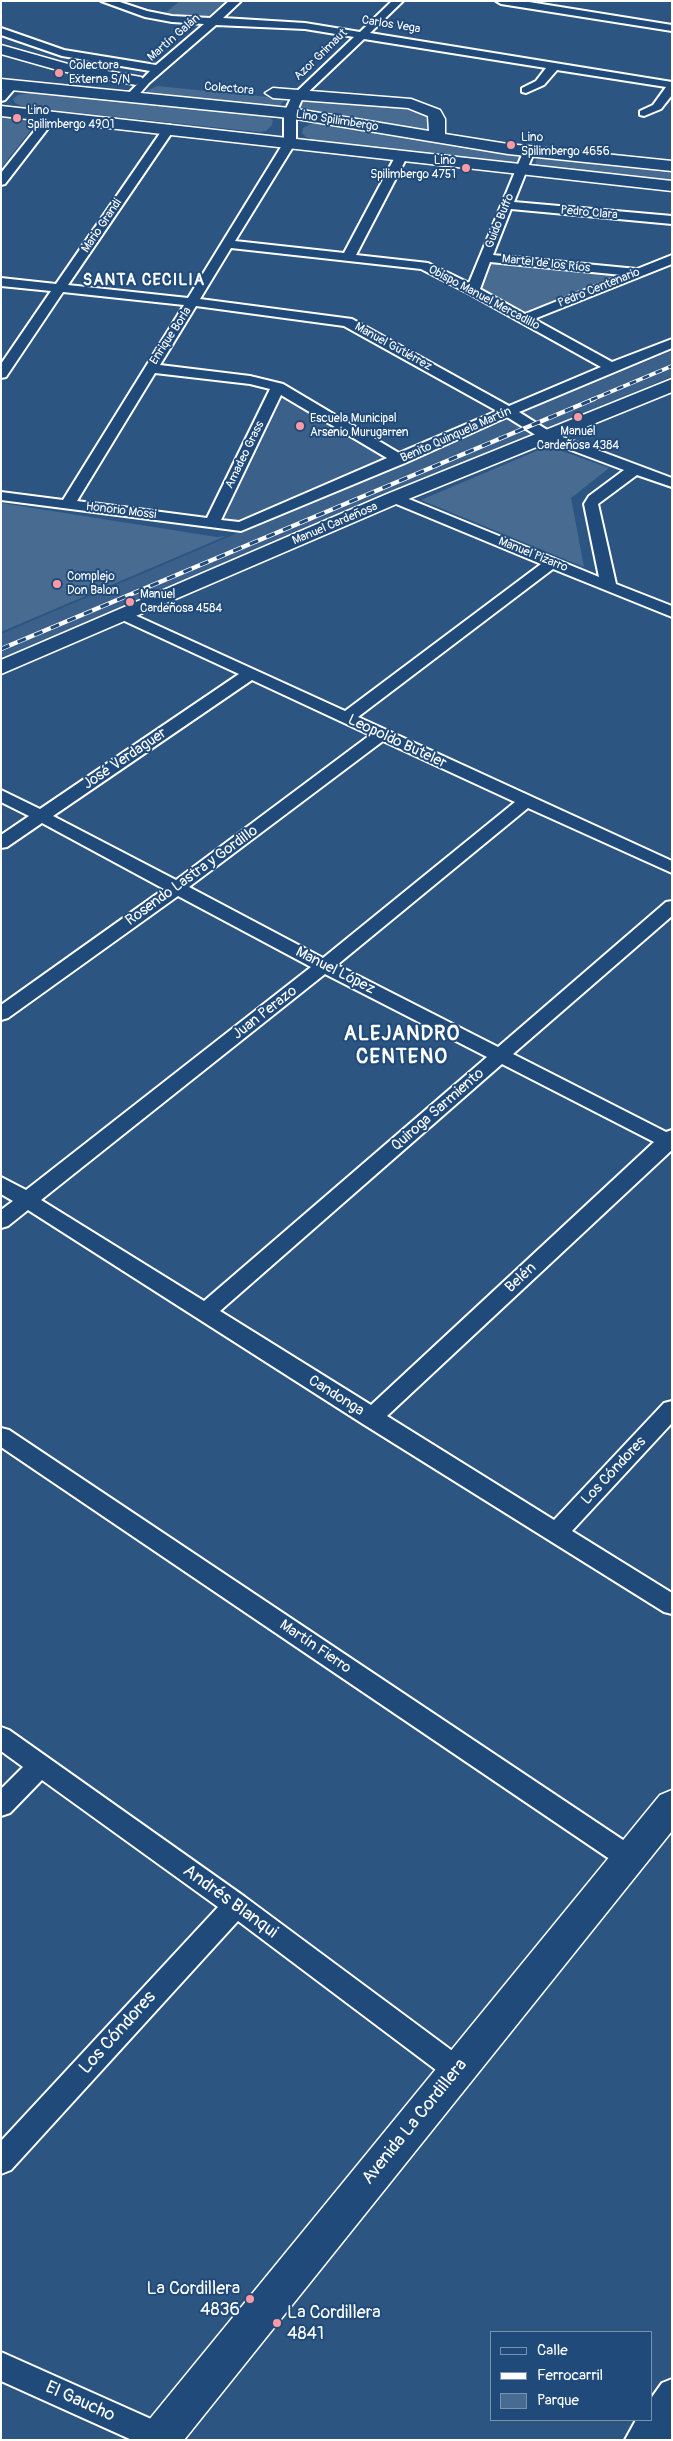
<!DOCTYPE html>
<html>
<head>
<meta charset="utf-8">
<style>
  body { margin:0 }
  #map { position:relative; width:673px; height:2441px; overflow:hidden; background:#2c5582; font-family:Pangolin,sans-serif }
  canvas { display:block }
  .frame { position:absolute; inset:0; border:2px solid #fff; pointer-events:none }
  .legend { position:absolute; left:490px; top:2331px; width:162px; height:90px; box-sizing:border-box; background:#1f4a7a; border:1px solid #7992af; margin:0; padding:6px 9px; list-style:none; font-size:15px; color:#fff }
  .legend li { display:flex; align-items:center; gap:10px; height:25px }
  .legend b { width:25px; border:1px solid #7992af }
</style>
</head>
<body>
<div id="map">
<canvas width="673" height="2441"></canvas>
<div class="frame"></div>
<ul class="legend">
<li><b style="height:6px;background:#1f4a7a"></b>Calle</li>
<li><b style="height:6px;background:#fff"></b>Ferrocarril</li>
<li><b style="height:14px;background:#486b92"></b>Parque</li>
</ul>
</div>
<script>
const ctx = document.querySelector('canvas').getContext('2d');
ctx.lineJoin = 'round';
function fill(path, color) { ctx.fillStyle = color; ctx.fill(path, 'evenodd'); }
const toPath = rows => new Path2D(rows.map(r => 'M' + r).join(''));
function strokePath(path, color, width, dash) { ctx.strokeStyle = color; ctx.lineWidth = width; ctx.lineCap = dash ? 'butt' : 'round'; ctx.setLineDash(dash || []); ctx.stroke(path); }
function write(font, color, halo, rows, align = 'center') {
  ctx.font = font + ' Pangolin,sans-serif'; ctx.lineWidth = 4; ctx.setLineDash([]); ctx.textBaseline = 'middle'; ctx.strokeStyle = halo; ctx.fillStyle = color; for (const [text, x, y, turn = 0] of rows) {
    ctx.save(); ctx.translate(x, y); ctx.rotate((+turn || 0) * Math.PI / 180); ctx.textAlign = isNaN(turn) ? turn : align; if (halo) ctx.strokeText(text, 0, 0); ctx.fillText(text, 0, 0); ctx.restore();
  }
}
fill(toPath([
  [672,351,672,376,547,428,520,413],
  [280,392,390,459,238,524,219,521],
  [507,418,536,433,1,661,1,634]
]), '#3b618b');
fill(toPath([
  [180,1,226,1,204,19,165,13],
  [157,86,279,98,284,101,279,106,271,108,146,94,146,91],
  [32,92,268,117,273,120,272,125,266,131,259,132,24,107,15,103,13,99,18,95],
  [305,99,415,108,427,116,431,128,422,131,306,112,299,108],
  [1,117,38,121,1,168],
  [315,122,509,153,520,157,518,162,510,163,313,140,306,137,302,133,303,128],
  [543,157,672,169,672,182,536,167,536,160],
  [493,261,620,274,526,312,482,290],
  [548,446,609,468,571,498,584,567,421,500],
  [1,503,217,537,226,536,1,632]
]), '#486b92');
const street = toPath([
  [101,1,117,1,147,11,172,16,210,18,229,1,241,1,223,18,305,23,360,32,392,1,403,1,370,33,672,82,672,95,661,109,644,116,640,115,640,111,653,105,666,87,557,70,544,85,526,93,522,92,522,88,536,81,546,68,364,39,303,97,296,113,296,142,235,241,344,253,395,157,401,153,407,157,356,255,428,263,469,283,524,150,532,150,534,152,514,202,672,216,672,224,511,209,493,255,637,269,672,255,672,264,534,319,612,362,672,339,672,348,519,412,552,433,672,478,672,487,637,475,598,504,616,584,672,606,672,617,553,569,358,717,672,861,672,873,528,808,337,965,498,1047,666,902,672,901,672,916,513,1054,666,1132,672,1130,672,1150,387,1416,554,1520,664,1403,672,1401,672,1423,572,1531,672,1593,672,1614,664,1612,363,1424,28,1210,8,1226,1,1228,1,1210,13,1201,1,1194,1,1177,26,1190,311,967,178,896,8,1018,1,1020,1,1005,164,889,42,823,7,847,1,848,1,835,29,816,1,802,1,790,40,809,239,674,118,618,115,615,118,612,128,612,345,711,541,564,389,501,387,498,389,495,399,495,599,577,584,504,589,496,624,470,542,439,507,417,405,463,241,531,1,500,1,492,63,500,184,305,63,292,6,377,1,378,1,364,51,291,1,286,1,278,56,284,165,126,169,125,175,128,68,285,188,298,284,142,284,113,292,96,354,37,305,29,216,25,149,83,135,99,131,100,125,97,150,71,62,56,1,35,1,28,64,50,156,65,204,24,172,22,145,17,101,1],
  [231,248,421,269,468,293,601,367,509,406,352,319,200,299,231,248],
  [490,262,622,275,525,314,480,289,490,262],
  [196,306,344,326,497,411,399,453,283,384,250,376,160,365,196,306],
  [155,373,250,384,270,389,207,518,77,501,155,373],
  [281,395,387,458,239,522,221,520,281,395],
  [252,680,370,735,176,880,53,816,252,680],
  [383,741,515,802,323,958,189,887,383,741],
  [325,974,487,1057,204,1301,41,1200,325,974],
  [502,1064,654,1142,371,1405,220,1311,502,1064],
  [496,1,523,1,672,25,672,31,501,4,496,1],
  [12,82,18,85,5,100,1,101,1,91,8,83,12,82],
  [52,113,58,116,56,118,5,184,1,185,1,173,48,114,52,113],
  [1,1428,9,1430,638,1850,641,1858,638,1866,629,1869,620,1866,1,1447,1,1428],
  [1,1727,9,1730,245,1897,466,2061,470,2070,466,2079,457,2083,448,2079,238,1921,11,2170,1,2174,1,2141,218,1907,42,1780,10,1813,1,1816,1,1789,23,1767,1,1751,1,1727],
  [1,2352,169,2427,174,2437,173,2440,132,2440,1,2381,1,2352],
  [672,2379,672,2440,625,2440,636,2420,652,2420,652,2397,662,2383,672,2379]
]);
const secondary = toPath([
  [1,45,68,64,141,77,144,80,136,85,61,71,1,54,1,45],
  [1,79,290,108,429,131,428,116,408,108,273,98,265,93,273,88,411,99,440,110,445,119,445,134,508,144,672,161,672,171,508,154,290,118,1,89,1,79],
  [1,106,672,181,672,191,1,116,1,106],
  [672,379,672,392,401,502,1,674,1,660,387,494,672,379],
  [672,1790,672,1831,184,2440,138,2440,144,2426,660,1795,672,1790]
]);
strokePath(street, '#fff', 4);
strokePath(secondary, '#fff', 3);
fill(street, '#1f4a7a');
fill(secondary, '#1f4a7a');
const railFar1 = toPath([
  [591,400,672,366]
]);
const rail = toPath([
  [1,649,594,399]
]);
strokePath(railFar1, '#fff', 4);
strokePath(rail, '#fff', 4.5);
strokePath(railFar1, '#1f4a7a', 2.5, [7]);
strokePath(rail, '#1f4a7a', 3, [9]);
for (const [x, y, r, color] of [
  [59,73,5,"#ff9aa2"],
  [17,118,5,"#ff9aa2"],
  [511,145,5,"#ff9aa2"],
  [466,168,5,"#ff9aa2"],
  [578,417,5,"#ff9aa2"],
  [300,426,5,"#ff9aa2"],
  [57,584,5,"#ff9aa2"],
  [130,602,5,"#ff9aa2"],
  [250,2299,5,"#ff9aa2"],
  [277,2323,5,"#ff9aa2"]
]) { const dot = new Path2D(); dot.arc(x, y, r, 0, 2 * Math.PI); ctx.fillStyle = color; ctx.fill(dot); strokePath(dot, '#1f4a7a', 2); }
write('12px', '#fff', '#1f4a7a', [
  ["Carlos Vega",391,25,9],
  ["Martín Galán",174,38,-41],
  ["Azor Grimaut",321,55,-44],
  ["Colectora",229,89,5],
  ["Lino Spilimbergo",337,121,9],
  ["Pedro Clara",589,213,5],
  ["Guido Buffo",500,221,-68],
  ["Mario Grandi",102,226,-56],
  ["Martel de los Ríos",546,264,6],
  ["Pedro Centenario",599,288,-22],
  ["Obispo Manuel Mercadillo",484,298,28],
  ["Enrique Borla",171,336,-57],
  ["Manuel Gutiérrez",393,347,29],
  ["Benito Quinquela Martín",456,435,-24],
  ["Amadeo Grass",245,455,-64],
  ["Honorio Mossi",121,511,7],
  ["Manuel Cardeñosa",335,524,-23],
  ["Manuel Pizarro",533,555,22]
]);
write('12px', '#fff', '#1f4a7a', [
  ["Colectora",69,66],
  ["Externa S/N",69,80],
  ["Lino",27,111],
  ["Spilimbergo 4901",27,125],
  ["Lino",521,138],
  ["Spilimbergo 4656",521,152],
  ["Lino",456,161,"right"],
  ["Spilimbergo 4751",456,175,"right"],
  ["Escuela Municipal",310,419],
  ["Arsenio Murugarren",310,433],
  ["Manuel",578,432,"center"],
  ["Cardeñosa 4384",578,446,"center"],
  ["Complejo",67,577],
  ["Don Balon",67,591],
  ["Manuel",140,595],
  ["Cardeñosa 4584",140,609]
], 'left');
write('15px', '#fff', '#1f4a7a', [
  ["Leopoldo Buteler",397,742,25],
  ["José Verdaguer",125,759,-34],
  ["Rosendo Lastra y Gordillo",192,876,-36],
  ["Manuel López",335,971,27],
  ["Juan Perazo",265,1013,-38],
  ["Quiroga Sarmiento",438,1110,-41],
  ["Belén",521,1278,-43],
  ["Candonga",336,1396,32],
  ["Los Cóndores",614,1471,-47],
  ["Martín Fierro",315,1647,34]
]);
ctx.letterSpacing = '1px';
write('bold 16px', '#fff', '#1f4a7a', [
  ["SANTA CECILIA",144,281]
]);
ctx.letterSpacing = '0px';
write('18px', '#fff', '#1f4a7a', [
  ["Andrés Blanqui",230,1902,36],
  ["Los Cóndores",118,2033,-48],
  ["Avenida La Cordillera",415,2122,-51],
  ["El Gaucho",80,2402,24]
]);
write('18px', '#fff', '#1f4a7a', [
  ["La Cordillera",240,2289],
  ["4836",240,2310],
  ["La Cordillera",287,2313,"left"],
  ["4841",287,2334,"left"]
], 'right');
ctx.letterSpacing = '1px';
write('bold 20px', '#fff', '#1f4a7a', [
  ["ALEJANDRO",402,1035],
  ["CENTENO",402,1058]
]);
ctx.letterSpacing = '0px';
</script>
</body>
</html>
